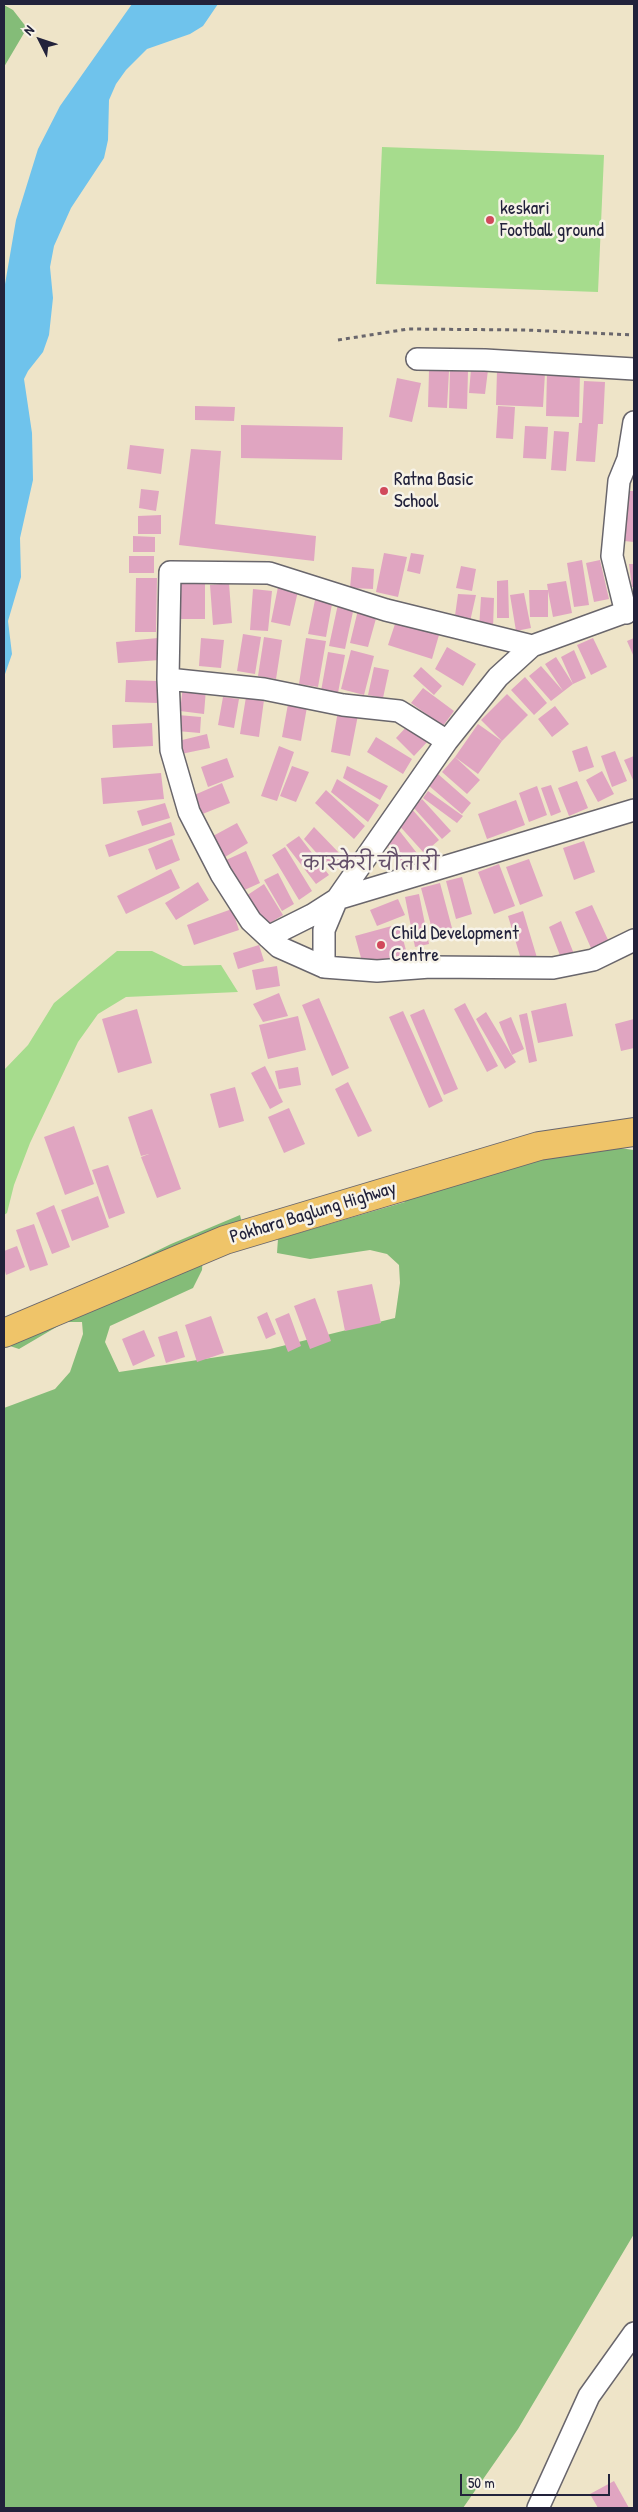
<!DOCTYPE html>
<html>
<head>
<meta charset="utf-8">
<style>
  body { margin:0 }
  #map { position:relative; width:638px; height:2512px; overflow:hidden; background:#eee4c8; font-family:"Patrick Hand",sans-serif }
  canvas { display:block }
  .frame { position:absolute; inset:0; border:5px solid #22223b; pointer-events:none }
  .north { position:absolute; left:15px; top:15px; width:50px; height:50px; -webkit-text-stroke:4px #f7f3e8; paint-order:stroke; rotate:311deg; font-size:14px; font-weight:700; line-height:20px; text-align:center; color:#22223b }
  .north::after { content:''; display:block; margin:auto; width:18px; height:22px; background:#22223b; clip-path:polygon(50% 0,100% 100%,50% 72%,0 100%) }
  .scale { position:absolute; left:460px; top:2474px; width:150px; height:22px; box-sizing:border-box; border:2px solid #22223b; border-top:0; padding-left:6px; font-size:15px; line-height:18px; white-space:nowrap; color:#22223b; -webkit-text-stroke:4px #f7f3e8; paint-order:stroke }
</style>
</head>
<body>
<div id="map">
<canvas width="638" height="2512"></canvas>
<div class="frame"></div>
<div class="north">N</div>
<div class="scale">50 m</div>
</div>
<script>
const ctx = document.querySelector('canvas').getContext('2d');
ctx.lineJoin = 'round';
function fill(path, color) { ctx.fillStyle = color; ctx.fill(path, 'evenodd'); }
const toPath = rows => new Path2D(rows.map(r => 'M' + r).join(''));
function strokePath(path, color, width, dash) { ctx.strokeStyle = color; ctx.lineWidth = width; ctx.lineCap = dash ? 'butt' : 'round'; ctx.setLineDash(dash || []); ctx.stroke(path); }
function write(font, color, halo, rows, align = 'center') {
  ctx.font = font + ' "Patrick Hand","Playpen Sans Deva",sans-serif'; ctx.lineWidth = 5; ctx.setLineDash([]); ctx.textBaseline = 'middle'; ctx.strokeStyle = halo; ctx.fillStyle = color; for (const [text, x, y, turn = 0] of rows) {
    ctx.save(); ctx.translate(x, y); ctx.rotate((+turn || 0) * Math.PI / 180); ctx.textAlign = isNaN(turn) ? turn : align; if (halo) ctx.strokeText(text, 0, 0); ctx.fillText(text, 0, 0); ctx.restore();
  }
}
fill(toPath([
  [382,147,604,155,598,292,376,284],
  [117,951,152,951,183,966,221,965,238,992,126,997,98,1014,78,1042,30,1143,14,1185,7,1213,4,1215,4,1070,28,1045,54,1003]
]), '#a6dc8d');
fill(toPath([
  [4,5,13,10,27,28,4,67],
  [612,1147,634,1150,634,2234,518,2429,463,2508,4,2508,4,1408,55,1389,70,1372,83,1334,82,1322,65,1322,19,1349,4,1344,36,1310,171,1244,240,1215,242,1223,203,1253,202,1270,193,1288,110,1326,105,1342,119,1372,270,1349,395,1318,400,1283,399,1265,387,1254,370,1250,310,1259,277,1253,278,1239,405,1202,399,1177]
]), '#84bc78');
fill(toPath([
  [132,4,218,4,203,26,190,34,147,49,126,70,116,84,109,100,108,140,104,158,71,208,54,246,50,267,53,298,49,335,43,352,28,371,24,379,32,433,33,480,20,538,21,577,8,621,12,654,4,677,4,290,16,220,38,149,60,106]
]), '#6fc3ec');
fill(toPath([
  [471,369,488,370,485,394,469,393],
  [450,370,468,371,467,409,449,408],
  [429,371,449,371,447,408,428,407],
  [497,371,545,373,543,407,496,405],
  [547,372,580,372,579,417,546,416],
  [397,378,421,383,412,422,389,417],
  [584,381,605,382,603,424,598,424,595,462,576,461,579,423,582,423],
  [195,406,235,407,234,421,195,420],
  [498,406,515,407,513,439,496,438],
  [241,425,343,427,342,460,241,458],
  [525,426,548,427,546,459,523,458],
  [554,431,569,432,566,471,551,470],
  [130,445,164,449,161,474,127,469],
  [191,449,221,451,215,524,316,536,314,561,179,545],
  [141,489,159,491,156,511,139,508],
  [628,491,634,491,634,542,624,541],
  [161,515,161,534,138,534,138,516],
  [133,536,155,537,155,552,133,552],
  [384,553,407,557,398,597,376,592],
  [411,553,424,555,420,574,407,571],
  [129,556,154,556,154,573,129,573],
  [582,560,589,605,574,607,567,563],
  [600,560,609,599,594,602,586,563],
  [629,564,634,564,634,587,632,587],
  [461,566,476,569,472,591,456,588],
  [352,567,374,569,373,589,350,588],
  [136,578,157,578,156,632,135,632],
  [508,580,509,618,497,618,497,581],
  [566,581,572,613,553,617,548,591,548,617,530,617,529,590,548,590,547,584],
  [174,582,205,582,205,619,174,619],
  [229,583,232,623,213,625,210,585],
  [278,587,298,591,290,626,271,622],
  [253,589,272,591,268,631,250,630],
  [524,593,531,628,516,631,510,595],
  [458,594,476,595,469,626,454,623],
  [481,597,494,598,493,629,479,629],
  [315,600,332,604,326,637,308,634],
  [338,604,354,607,345,649,329,646],
  [358,610,377,615,368,647,350,643],
  [396,621,439,635,432,659,388,645],
  [243,634,261,637,255,674,237,671],
  [264,637,282,640,276,679,258,676],
  [158,638,160,660,118,663,116,642],
  [201,638,224,640,221,668,199,666],
  [306,638,326,641,318,687,299,684],
  [593,638,607,667,591,675,577,645],
  [634,638,634,657,627,641],
  [447,647,476,664,463,686,435,669],
  [351,650,374,656,364,695,341,689],
  [574,650,586,678,573,684,551,701,529,676,541,666,563,691,545,664,556,657,573,684,561,657],
  [328,652,345,655,338,693,321,691],
  [374,667,389,670,383,698,368,695],
  [421,667,442,686,434,695,413,676],
  [525,677,547,703,534,715,511,690],
  [126,680,158,681,158,703,125,702],
  [183,686,206,689,204,714,180,711],
  [423,688,454,711,443,726,411,703],
  [507,694,528,715,502,741,478,774,455,757,478,724,502,741,481,720],
  [223,697,239,699,234,728,218,725],
  [246,697,264,700,259,737,240,734],
  [288,704,307,707,301,741,282,737],
  [555,706,569,724,552,737,538,719],
  [338,711,358,715,350,756,331,752],
  [178,715,201,717,200,733,177,731],
  [152,723,153,746,113,748,112,725],
  [410,723,428,741,414,756,396,738],
  [207,734,210,748,181,754,178,741],
  [376,737,412,759,403,774,367,752],
  [279,746,294,752,277,801,261,796],
  [587,746,594,767,579,772,572,751],
  [615,751,627,781,612,787,601,756],
  [634,756,634,782,624,760],
  [455,757,480,780,467,794,442,772],
  [227,758,234,777,208,787,201,767],
  [292,766,309,772,296,802,280,796],
  [347,766,388,786,380,800,343,778],
  [602,771,614,794,598,802,586,780],
  [161,773,164,799,103,804,101,778],
  [438,774,471,803,462,814,428,785],
  [337,779,379,805,368,822,331,792],
  [577,781,588,808,569,816,558,788],
  [222,783,230,803,200,815,192,796],
  [551,785,561,812,551,816,541,788],
  [537,786,547,815,529,822,519,793],
  [326,790,365,826,354,839,315,803],
  [428,791,463,816,457,823,423,798],
  [422,799,451,831,442,839,413,807],
  [516,800,525,825,487,839,478,814],
  [165,803,170,818,142,826,137,811],
  [411,808,439,840,424,853,396,822],
  [171,822,175,835,109,857,105,845],
  [237,823,248,843,225,857,213,836],
  [314,827,342,856,330,868,304,839],
  [398,829,420,857,405,869,383,841],
  [299,836,329,875,316,884,286,845],
  [172,839,180,860,156,870,148,849],
  [584,841,595,872,574,880,563,848],
  [285,847,312,891,299,900,272,855],
  [246,851,260,883,240,892,226,860],
  [529,859,543,896,520,905,506,867],
  [499,864,515,906,494,914,478,872],
  [171,869,180,888,126,914,117,896],
  [278,873,294,904,282,911,264,880],
  [462,877,472,914,456,919,446,881],
  [198,882,209,900,176,920,165,903],
  [440,883,452,928,433,933,421,888],
  [264,884,283,915,265,926,246,896],
  [419,894,429,944,415,947,405,897],
  [398,899,405,915,377,926,370,910],
  [592,905,609,942,591,948,575,912],
  [232,909,239,930,194,945,187,925],
  [523,911,538,961,523,966,508,916],
  [561,921,574,954,561,958,549,927],
  [399,924,407,954,363,965,355,936],
  [259,945,264,961,238,969,233,953],
  [277,966,280,986,256,990,252,970],
  [279,993,288,1016,263,1022,253,1004],
  [319,998,349,1068,332,1076,302,1005],
  [465,1003,498,1066,487,1072,454,1009],
  [566,1003,573,1036,538,1043,531,1011],
  [137,1009,152,1063,118,1073,102,1019],
  [424,1009,458,1089,444,1095,410,1015],
  [403,1011,443,1101,429,1108,389,1017],
  [486,1012,516,1062,505,1069,476,1019],
  [527,1013,537,1061,529,1063,519,1015],
  [298,1016,306,1050,268,1059,259,1025],
  [511,1017,524,1049,512,1055,499,1022],
  [634,1019,634,1048,621,1051,615,1024],
  [265,1066,283,1102,270,1109,251,1073],
  [298,1067,301,1085,279,1089,275,1071],
  [348,1082,372,1131,358,1137,335,1089],
  [235,1087,244,1121,219,1128,210,1094],
  [289,1108,305,1144,284,1153,268,1117],
  [152,1109,181,1189,157,1198,141,1157,149,1154,141,1156,128,1117],
  [74,1126,94,1184,65,1195,44,1137],
  [108,1165,125,1213,109,1219,92,1170],
  [98,1196,109,1227,72,1241,61,1210],
  [54,1205,70,1247,52,1254,36,1213],
  [34,1224,48,1265,30,1271,16,1230],
  [17,1246,25,1267,6,1275,4,1267,4,1251],
  [372,1284,381,1323,345,1331,337,1291],
  [315,1298,331,1341,310,1349,294,1306],
  [267,1312,276,1334,266,1339,257,1317],
  [289,1313,301,1346,288,1352,275,1319],
  [211,1316,224,1353,197,1362,185,1325],
  [144,1330,155,1356,133,1366,122,1339],
  [177,1331,185,1357,166,1363,158,1337],
  [614,2481,629,2508,598,2508,590,2494]
]), '#e0a5c1');
const minor = toPath([
  [417,359,485,360,634,369],
  [626,613,612,556,619,481,628,459,634,422],
  [532,646,386,610,269,573,170,572,168,679,171,750,189,812,221,874,251,921,279,947,324,967,377,971,430,967,553,968,593,960,634,940],
  [168,679,264,689,343,705,399,711,447,741],
  [268,937,312,915,337,899,634,810],
  [324,967,324,930,337,899,447,741,498,677,532,646,634,609],
  [538,2508,589,2396,634,2333]
]);
const highway = toPath([
  [4,1333,225,1240,539,1146,634,1132]
]);
strokePath(minor, '#69666c', 24);
strokePath(highway, '#69666c', 30);
strokePath(toPath([
  [338,340,408,329,526,330,634,335]
]), '#69666c', 3, [4, 4]);
strokePath(minor, '#fff', 21);
strokePath(highway, '#efc469', 28);
for (const [x, y, r, color] of [
  [490,220,5,"#d1495b"],
  [384,491,5,"#d1495b"],
  [381,945,5,"#d1495b"]
]) { const dot = new Path2D(); dot.arc(x, y, r, 0, 2 * Math.PI); ctx.fillStyle = color; ctx.fill(dot); strokePath(dot, '#f7f3e8', 2); }
write('19px', '#22223b', '#f7f3e8', [
  ["keskari",500,209],
  ["Football ground",500,231],
  ["Ratna Basic",394,480],
  ["School",394,502],
  ["Child Development",391,934],
  ["Centre",391,956]
], 'left');
write('19px', '#22223b', '#f7f3e8', [
  ["Pokhara Baglung Highway",313,1213,-17]
]);
write('20px', '#64506a', '#f7f3e8', [
  ["कास्केरी चौतारी",371,865]
]);
</script>
</body>
</html>
